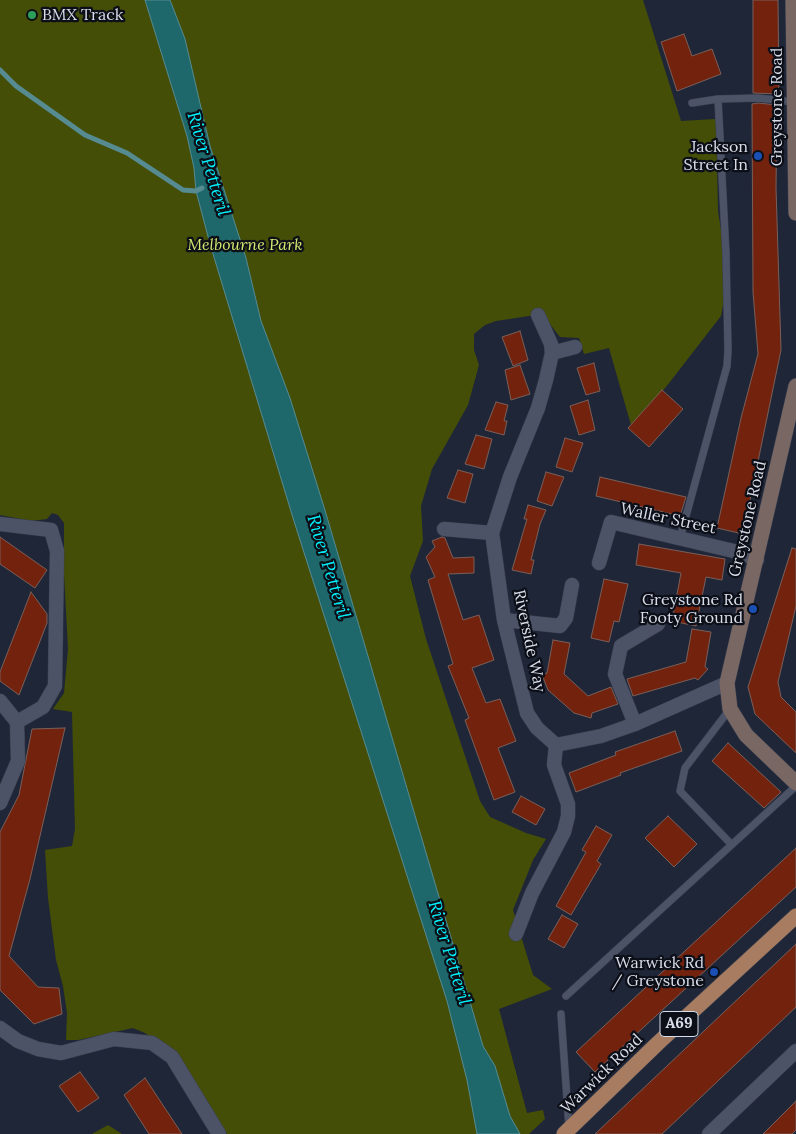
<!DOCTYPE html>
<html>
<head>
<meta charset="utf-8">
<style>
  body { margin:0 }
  canvas { display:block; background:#1f2638 }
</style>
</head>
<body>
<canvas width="796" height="1134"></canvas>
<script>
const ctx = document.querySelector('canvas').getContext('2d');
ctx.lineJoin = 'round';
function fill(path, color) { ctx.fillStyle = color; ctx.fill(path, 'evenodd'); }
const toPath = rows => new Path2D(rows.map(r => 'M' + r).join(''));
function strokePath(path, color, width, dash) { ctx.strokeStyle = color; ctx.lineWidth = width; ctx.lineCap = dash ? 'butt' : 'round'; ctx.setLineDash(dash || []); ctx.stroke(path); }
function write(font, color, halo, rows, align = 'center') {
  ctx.font = font + ' Lora,serif'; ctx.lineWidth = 4.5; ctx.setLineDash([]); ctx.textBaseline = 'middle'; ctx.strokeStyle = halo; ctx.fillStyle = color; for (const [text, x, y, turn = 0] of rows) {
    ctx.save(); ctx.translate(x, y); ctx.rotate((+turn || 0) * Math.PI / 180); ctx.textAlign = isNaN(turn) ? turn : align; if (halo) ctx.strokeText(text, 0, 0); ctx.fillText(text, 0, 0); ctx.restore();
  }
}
fill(toPath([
  [0,0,643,0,681,121,716,119,718,211,728,276,721,316,666,387,631,425,609,348,584,354,579,338,560,337,542,314,496,321,485,325,474,334,474,350,479,365,468,405,432,469,421,506,423,541,410,576,426,639,480,801,490,817,526,833,546,839,533,860,513,910,533,975,552,989,499,1009,527,1113,543,1110,545,1119,529,1134,227,1134,197,1086,155,1040,145,1033,133,1028,78,1040,66,1040,67,1013,63,986,56,960,48,898,45,850,72,846,75,829,72,712,53,709,64,693,68,649,64,574,64,523,58,515,52,513,47,519,31,521,0,515],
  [108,1125,122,1134,92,1134]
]), '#444e06');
const water = toPath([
  [145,0,170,0,185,39,210,146,246,258,261,321,290,398,324,507,483,1046,495,1066,510,1116,520,1134,477,1134,467,1080,447,1001,293,518,210,244,196,191,194,168,187,136,145,0]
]);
fill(water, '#1e686c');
strokePath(water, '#568b92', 1);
strokePath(toPath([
  [0,70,16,86,85,135,127,153,183,190,196,191,202,188]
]), '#568b92', 5);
const building = toPath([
  [753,0,778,0,779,94,753,93,753,0],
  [684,34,692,56,712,49,721,74,677,91,661,42,684,34],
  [758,103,777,105,776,188,781,350,743,534,717,528,741,418,758,354,753,292,752,104,758,103],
  [520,331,528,360,513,366,502,337,520,331],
  [594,363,600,391,586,395,577,368,594,363],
  [520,365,530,394,511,400,505,370,520,365],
  [662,390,683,409,649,447,628,428,662,390],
  [588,400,595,430,579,435,570,406,588,400],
  [496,402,508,405,504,421,507,421,504,435,485,430,496,402],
  [476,435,492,439,484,469,465,464,476,435],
  [565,438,583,443,572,472,556,467,565,438],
  [458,470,473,474,465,503,447,498,458,470],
  [546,472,564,477,552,506,537,501,546,472],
  [600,477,686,497,680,516,596,496,600,477],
  [528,505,546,510,540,524,531,560,534,560,531,574,512,570,527,519,524,519,528,505],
  [0,537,47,570,35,588,0,564,0,537],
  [442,537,445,538,453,558,474,557,474,573,448,574,463,620,479,615,494,660,472,668,486,703,500,699,516,741,498,748,515,792,494,800,465,720,469,718,448,666,453,664,428,580,435,577,426,557,435,547,432,541,442,537],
  [639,544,725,559,722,580,706,577,696,626,672,621,681,573,636,565,639,544],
  [792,548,796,549,796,606,778,682,781,697,796,712,796,753,755,714,748,687,792,548],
  [604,579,628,584,619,622,614,621,609,642,591,638,604,579],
  [31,592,47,614,47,623,19,695,0,681,0,672,31,592],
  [692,629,711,632,705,667,708,669,698,680,695,678,633,696,627,679,686,662,692,629],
  [553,640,570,643,564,674,588,696,611,687,618,704,592,713,591,718,574,713,548,690,542,675,547,673,553,640],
  [65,728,30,879,9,956,38,987,59,988,62,1014,34,1024,0,990,0,832,19,795,32,729,65,728],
  [675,731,682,751,620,773,621,775,576,792,569,773,616,755,615,752,675,731],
  [728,743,781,792,764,808,712,761,728,743],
  [521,796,545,809,536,825,512,812,521,796],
  [668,816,697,844,674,867,645,838,668,816],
  [596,826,612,835,597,861,601,864,571,915,556,906,586,852,582,850,596,826],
  [796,848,796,887,595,1072,576,1052,796,848],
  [562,915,578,924,564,948,548,939,562,915],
  [796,944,796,1007,662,1134,595,1134,796,944],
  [80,1072,99,1098,78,1112,59,1086,80,1072],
  [145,1078,182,1134,149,1134,124,1095,145,1078],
  [796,1101,796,1130,792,1134,763,1134,796,1101]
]);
fill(building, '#73220e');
strokePath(building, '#795f59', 1);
const lane = toPath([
  [692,103,718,99,758,98,794,102],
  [680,538,727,366,728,350,726,254,718,99],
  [730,709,685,768,680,791,731,844],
  [566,996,796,786],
  [561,1014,569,1128]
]);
const street = toPath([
  [538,315,551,344,552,353,546,380,538,408,510,477,492,533,504,620,527,713,537,728,556,745],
  [552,353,575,347],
  [0,524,51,530,57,551,55,686,43,707,17,722],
  [444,529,492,533],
  [599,563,611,522,742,553,757,560],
  [504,620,560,626,566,618,572,585],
  [0,701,17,722,18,761,0,803],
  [635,724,615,674,621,646,658,624],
  [516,934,532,893,564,832,568,816,568,804,554,765,556,745,601,736,635,724,727,683],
  [0,1028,18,1041,38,1049,61,1053,114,1039,152,1043,172,1057,219,1134],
  [709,1134,796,1051]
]);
const secondary = toPath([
  [793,0,796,213],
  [796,386,727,683,730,709,746,735,796,783]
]);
const primary = toPath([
  [564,1134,658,1043,796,916]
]);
strokePath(lane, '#3b404f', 8);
strokePath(street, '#3b404f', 15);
strokePath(secondary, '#3b404f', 16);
strokePath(primary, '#3b404f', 16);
strokePath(lane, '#4c5367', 7);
strokePath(street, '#4c5367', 14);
strokePath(secondary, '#796764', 15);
strokePath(primary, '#a77c60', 15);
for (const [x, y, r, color] of [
  [32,15,5,"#2e9e5b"],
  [758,156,5,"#1a4fb4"],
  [753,609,5,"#1a4fb4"],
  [714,972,5,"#1a4fb4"]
]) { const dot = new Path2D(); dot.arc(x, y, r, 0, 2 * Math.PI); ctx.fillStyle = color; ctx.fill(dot); strokePath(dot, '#0c0f17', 2); }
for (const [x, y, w] of [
  [679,1024,38]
]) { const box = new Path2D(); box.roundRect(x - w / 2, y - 12.5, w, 25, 4); ctx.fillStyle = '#0c0f17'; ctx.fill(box); strokePath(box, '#d8dde9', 1); }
write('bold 15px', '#d8dde9', null, [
  ["A69",679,1024]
]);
write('16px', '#d8dde9', '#0c0f17', [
  ["BMX Track",42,15,"left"],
  ["Jackson",748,147],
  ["Street In",748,165],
  ["Greystone Rd",743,600],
  ["Footy Ground",743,618],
  ["Warwick Rd",704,963],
  ["/ Greystone",704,981]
], 'right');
write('16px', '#d8dde9', '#0c0f17', [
  ["Greystone Road",777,107,-90],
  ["Waller Street",668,519,12],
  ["Greystone Road",748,519,-77],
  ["Riverside Way",529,641,78],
  ["Warwick Road",602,1074,-44]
]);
write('italic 16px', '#d1e76f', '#0c0f17', [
  ["Melbourne Park",245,245]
]);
write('italic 18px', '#00f0fa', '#0c0f17', [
  ["River Petteril",208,164,73],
  ["River Petteril",328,567,73],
  ["River Petteril",449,953,73]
]);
</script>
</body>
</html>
